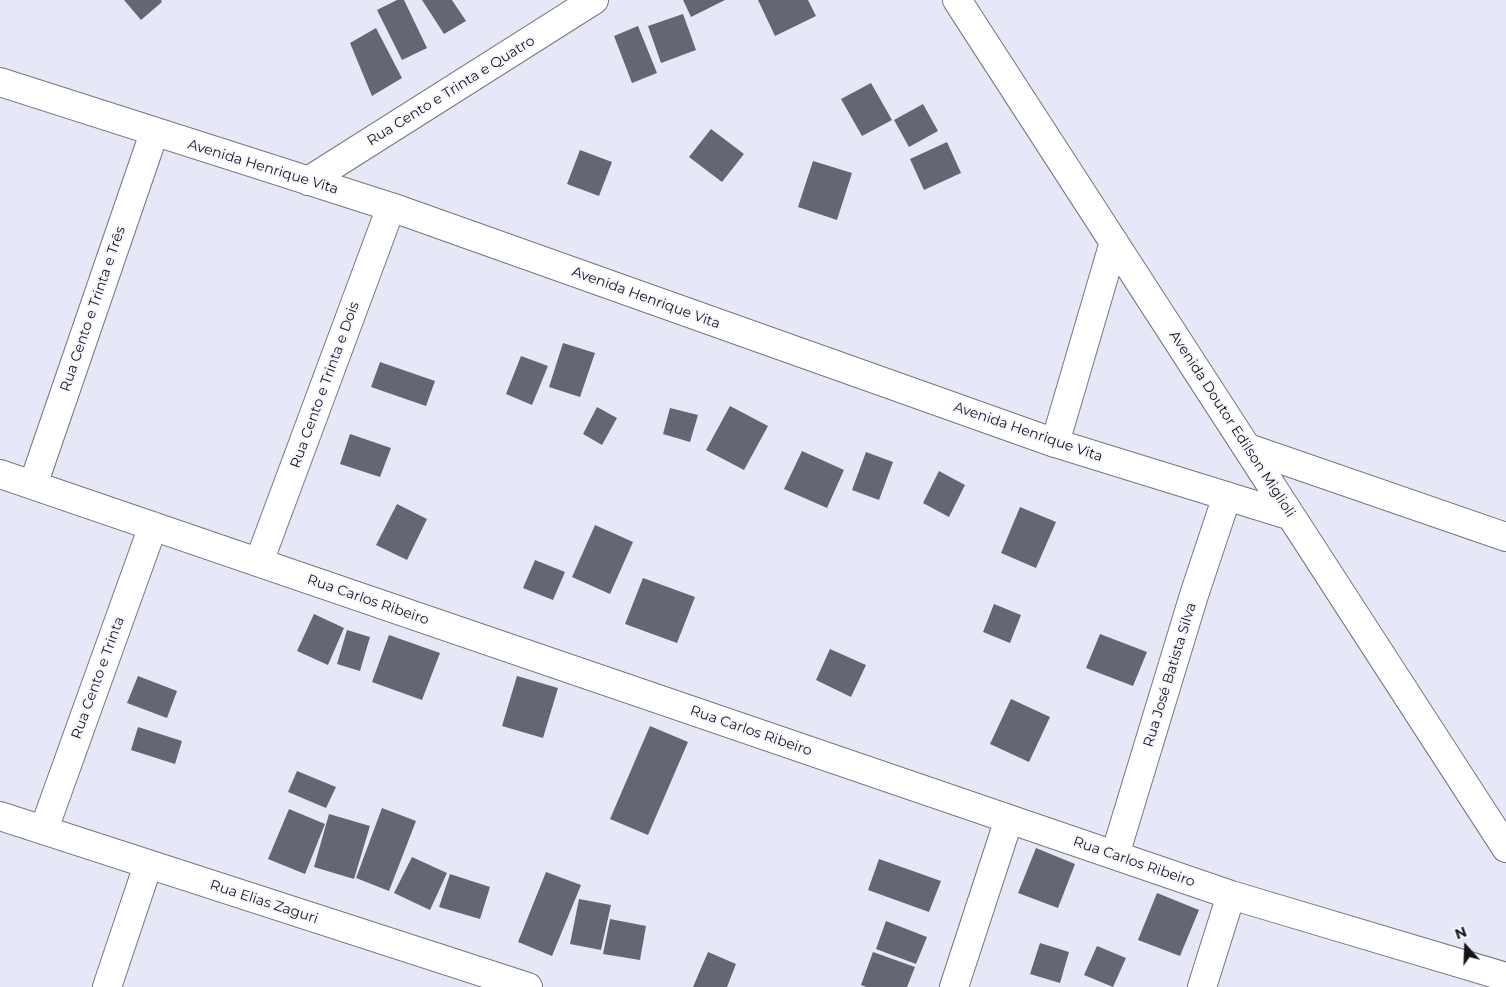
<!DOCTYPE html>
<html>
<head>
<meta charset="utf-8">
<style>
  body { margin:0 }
  #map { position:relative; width:1506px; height:987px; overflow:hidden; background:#e7e8f7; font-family:Montserrat,sans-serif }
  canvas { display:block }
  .north { position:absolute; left:1441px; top:922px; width:50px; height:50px; -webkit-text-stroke:4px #f5f6ff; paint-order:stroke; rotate:340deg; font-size:14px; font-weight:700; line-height:20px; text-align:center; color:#15161a }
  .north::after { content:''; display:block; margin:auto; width:18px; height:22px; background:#15161a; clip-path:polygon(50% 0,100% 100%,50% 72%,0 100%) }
</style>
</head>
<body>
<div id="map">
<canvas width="1506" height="987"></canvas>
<div class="north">N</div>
</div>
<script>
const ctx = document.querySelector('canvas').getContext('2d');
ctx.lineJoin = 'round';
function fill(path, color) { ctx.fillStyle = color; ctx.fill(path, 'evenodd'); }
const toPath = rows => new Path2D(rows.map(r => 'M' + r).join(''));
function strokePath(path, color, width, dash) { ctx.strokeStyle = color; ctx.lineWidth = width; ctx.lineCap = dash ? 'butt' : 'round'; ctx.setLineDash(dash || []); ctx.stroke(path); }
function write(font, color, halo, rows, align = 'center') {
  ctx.font = font + ' Montserrat,sans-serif'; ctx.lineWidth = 4; ctx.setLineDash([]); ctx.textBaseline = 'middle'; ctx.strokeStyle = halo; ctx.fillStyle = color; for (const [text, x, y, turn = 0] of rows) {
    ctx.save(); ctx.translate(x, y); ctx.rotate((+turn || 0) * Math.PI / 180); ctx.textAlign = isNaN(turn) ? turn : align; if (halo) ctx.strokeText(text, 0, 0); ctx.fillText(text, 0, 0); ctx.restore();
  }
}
fill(toPath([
  [124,0,161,0,162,2,141,20],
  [397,0,404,0,427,48,402,60,377,10],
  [422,0,452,0,466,21,444,34],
  [683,0,725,0,691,17],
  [758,0,808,0,816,16,775,36],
  [683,14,696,50,661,63,648,26],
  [638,26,657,73,632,83,614,36],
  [376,28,402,78,372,96,350,43],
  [871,83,892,120,862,136,841,99],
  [923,104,938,131,909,147,894,120],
  [711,129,744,154,722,182,689,157],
  [947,142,961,173,924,190,910,159],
  [580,150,612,162,599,196,567,184],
  [813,161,852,173,837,220,798,207],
  [563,343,595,353,580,397,549,387],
  [521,356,548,366,532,405,506,394],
  [380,362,435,381,426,406,371,387],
  [730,406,768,426,744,470,706,450],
  [597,407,617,418,602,445,583,434],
  [670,408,698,415,690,442,663,434],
  [350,434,391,448,380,477,340,464],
  [802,451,844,470,827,508,784,489],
  [866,452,893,462,879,500,852,490],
  [939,471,965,485,949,517,923,503],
  [397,504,427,519,407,560,376,545],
  [1020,507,1056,522,1036,568,1001,553],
  [595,525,633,542,610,594,572,577],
  [535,560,565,572,553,600,523,588],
  [643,578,695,597,677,643,625,624],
  [994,604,1021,615,1010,643,983,632],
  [314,614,344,628,328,665,297,651],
  [347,630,370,637,360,671,337,664],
  [1100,634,1147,652,1133,686,1086,668],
  [389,635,440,653,422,700,372,682],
  [830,649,866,665,851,697,816,680],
  [138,676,177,691,167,718,127,703],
  [517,676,558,688,543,738,502,726],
  [1011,699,1050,717,1029,762,990,744],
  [650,726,688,742,648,835,610,819],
  [138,727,182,741,175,764,131,750],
  [297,771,336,787,326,808,288,792],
  [382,808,416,821,389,891,356,878],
  [289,809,325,824,305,874,268,859],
  [329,814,370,826,354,879,314,867],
  [1036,848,1075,864,1058,908,1018,893],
  [412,857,447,873,430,910,394,893],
  [879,859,941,881,929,912,868,890],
  [546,872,581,885,552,956,518,942],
  [450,874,490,887,480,919,439,907],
  [1157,893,1199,910,1180,956,1138,940],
  [579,899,611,905,601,950,570,944],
  [610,919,646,926,640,960,603,954],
  [886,921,927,937,916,964,876,949],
  [1040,943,1069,952,1060,983,1030,974],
  [1097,946,1126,958,1113,987,1084,975],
  [708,952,736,964,727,987,693,987],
  [873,952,915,967,907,987,866,987,861,985]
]), '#656673');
const minor = toPath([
  [957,0,1506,848],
  [0,82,391,207,1055,443,1291,516],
  [308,181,594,0],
  [1055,443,1114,242],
  [1248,448,1506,537],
  [0,474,1231,895,1506,977],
  [33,485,154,133],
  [259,562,391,207],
  [0,816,528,987],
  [44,829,153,526],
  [1115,855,1194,595,1227,496],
  [107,987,148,865],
  [954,987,1009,819],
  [1202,987,1231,895]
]);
strokePath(minor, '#757682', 30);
strokePath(minor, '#fff', 28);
write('14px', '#15161a', '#f5f6ff', [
  ["Rua Cento e Trinta e Quatro",451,91,-32],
  ["Avenida Henrique Vita",263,167,17],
  ["Avenida Henrique Vita",646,298,20],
  ["Rua Cento e Trinta e Três",93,309,-71],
  ["Rua Cento e Trinta e Dois",325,385,-70],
  ["Avenida Doutor Edilson Miglioli",1232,424,57],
  ["Avenida Henrique Vita",1028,432,19],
  ["Rua Carlos Ribeiro",368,600,19],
  ["Rua José Batista Silva",1170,675,-73],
  ["Rua Cento e Trinta",98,678,-70],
  ["Rua Carlos Ribeiro",751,731,19],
  ["Rua Carlos Ribeiro",1134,862,19],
  ["Rua Elias Zaguri",264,902,18]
]);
</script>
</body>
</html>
